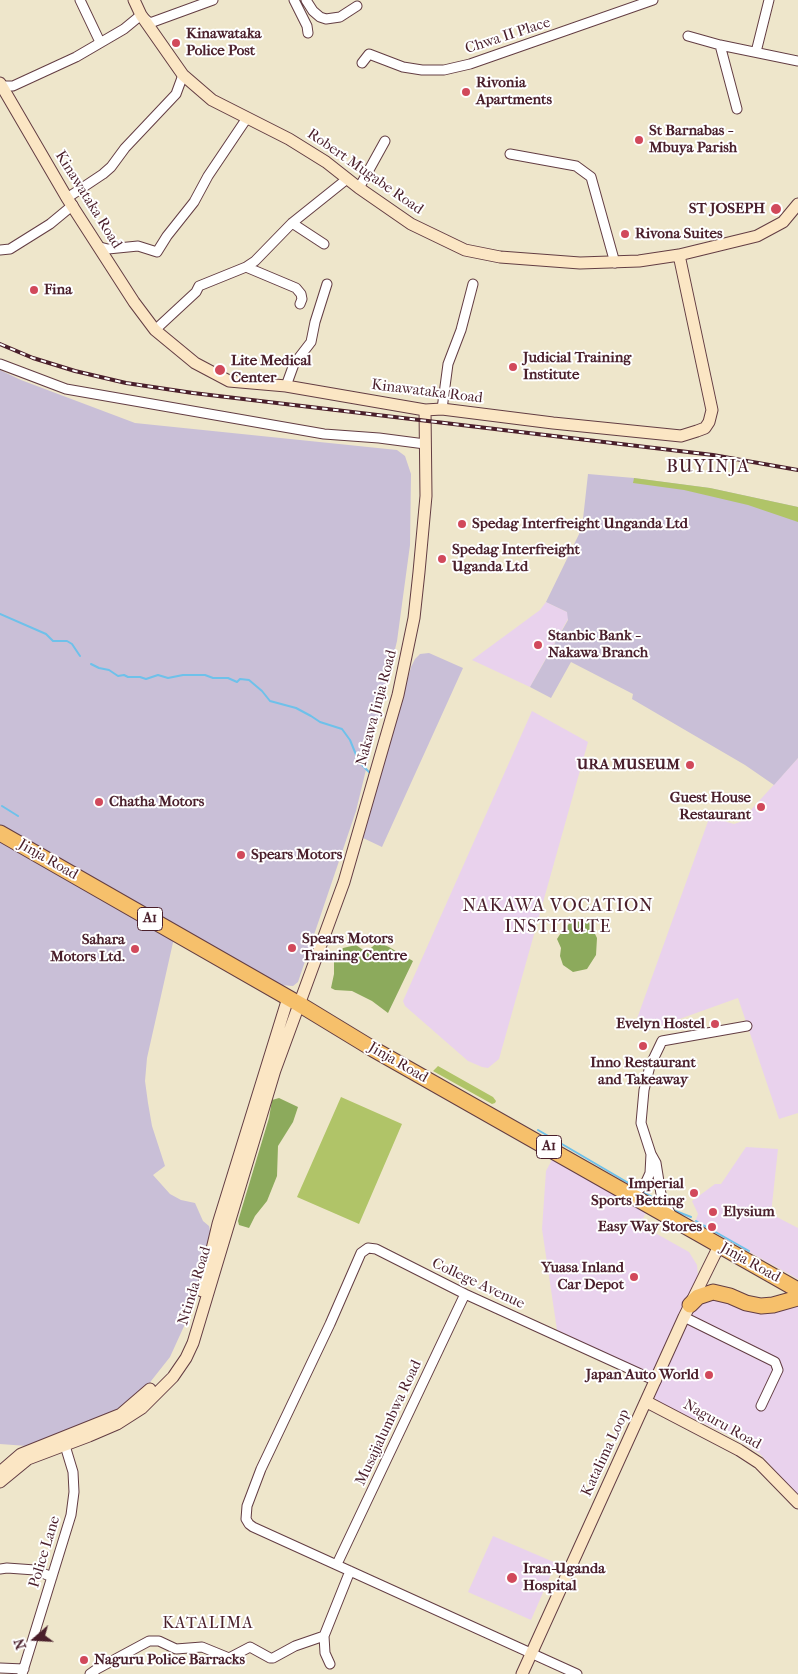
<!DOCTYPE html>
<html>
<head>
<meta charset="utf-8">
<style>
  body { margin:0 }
  #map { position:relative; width:798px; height:1674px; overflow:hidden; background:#eee6cb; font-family:"IM FELL French Canon",serif }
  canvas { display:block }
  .north { position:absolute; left:10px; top:1614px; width:50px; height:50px; -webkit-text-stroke:4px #fff; paint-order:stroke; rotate:251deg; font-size:14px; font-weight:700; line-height:20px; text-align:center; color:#4a1f2b }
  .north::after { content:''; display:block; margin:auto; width:18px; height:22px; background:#4a1f2b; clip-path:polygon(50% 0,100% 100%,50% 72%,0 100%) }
</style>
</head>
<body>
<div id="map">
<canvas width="798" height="1674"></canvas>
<div class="north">N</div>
</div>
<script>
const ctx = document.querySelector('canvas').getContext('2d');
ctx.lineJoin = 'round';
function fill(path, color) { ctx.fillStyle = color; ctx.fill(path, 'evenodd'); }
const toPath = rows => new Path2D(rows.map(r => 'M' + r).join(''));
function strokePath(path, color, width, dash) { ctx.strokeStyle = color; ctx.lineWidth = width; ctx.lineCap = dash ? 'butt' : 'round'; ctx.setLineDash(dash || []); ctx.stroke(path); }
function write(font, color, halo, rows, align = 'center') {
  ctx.font = font + ' "IM FELL French Canon",serif'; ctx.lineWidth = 4; ctx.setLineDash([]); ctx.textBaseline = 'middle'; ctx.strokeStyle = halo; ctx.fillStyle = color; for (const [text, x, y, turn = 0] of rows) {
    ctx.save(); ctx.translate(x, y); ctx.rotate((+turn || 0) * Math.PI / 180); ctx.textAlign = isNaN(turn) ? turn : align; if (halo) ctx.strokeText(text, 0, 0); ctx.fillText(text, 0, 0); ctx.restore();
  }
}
fill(toPath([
  [546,602,567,612,569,617,530,687,472,660,540,610],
  [532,711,588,742,499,1059,488,1068,482,1067,468,1061,405,1006,403,1001],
  [798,758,798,1113,779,1119,738,998,646,1031,634,1027,711,813,727,822,734,824,740,822],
  [746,1147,778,1149,771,1214,798,1228,798,1279,695,1222,698,1214,692,1201,715,1184,721,1184],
  [553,1158,646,1212,642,1221,648,1229,689,1252,697,1265,698,1276,651,1376,557,1330,542,1229,546,1171],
  [706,1295,764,1314,788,1301,798,1299,798,1496,760,1454,733,1437,656,1401,654,1395,694,1304],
  [493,1536,556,1563,531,1620,468,1592]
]), '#e9d2ed');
fill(toPath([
  [0,370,21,380,135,423,397,450,405,456,411,474,410,545,397,641,356,811,298,982,293,986,280,985,0,827],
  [588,474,634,478,710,488,798,507,798,758,774,785,745,765,632,699,633,694,571,662,551,698,530,687,568,620,567,612,546,602,582,528],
  [429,653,463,668,382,847,363,838,411,667,415,659,420,654],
  [0,840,174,938,147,1058,145,1081,148,1103,152,1126,165,1166,153,1175,170,1194,181,1200,195,1203,203,1221,209,1226,211,1235,190,1313,170,1357,140,1395,123,1409,27,1446,0,1444]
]), '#c9bfd7');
fill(toPath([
  [634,478,710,488,798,507,798,522,748,505,684,490,633,483],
  [438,1066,493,1097,496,1101,495,1103,492,1104,433,1071],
  [341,1097,402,1124,359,1224,297,1197]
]), '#b0c468');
fill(toPath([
  [574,920,589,922,597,938,596,955,587,969,573,972,563,965,560,956,561,948,557,939,564,928],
  [378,942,389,947,413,961,388,1013,372,1001,352,991,335,990,331,988,334,974,334,962,343,948,356,945,366,952],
  [279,1098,298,1107,293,1122,278,1146,277,1176,267,1201,255,1216,249,1228,239,1225,238,1221,269,1118,272,1100]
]), '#8caa5c');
strokePath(toPath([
  [0,614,46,634,53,641,67,641,72,644,80,656],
  [91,664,99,668,109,670,118,676,124,675,128,677,140,677,146,679,158,675,168,678,183,675,205,675,213,678,228,678,237,682,240,679,249,680,262,691,270,701,296,708,311,716,320,722,342,729,350,740,359,762,369,772],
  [2,806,18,816],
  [538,1130,637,1188],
  [641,1191,661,1202],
  [673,1210,691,1217],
  [696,1221,749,1251]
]), '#6ec1ea', 2);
const street = toPath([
  [80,0,100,42],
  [294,0,307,26,308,33],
  [306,0,313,11,320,17,326,19,340,17,357,6],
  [144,18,150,23,213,0],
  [688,36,720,45,798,61],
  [720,45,737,109],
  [756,52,769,0],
  [362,63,369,54,403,67,422,70,444,70,470,64,653,0],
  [2,86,13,86,76,57,124,29,141,15],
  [510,154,576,166,591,177,615,263],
  [359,188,385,141],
  [67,198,103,174,111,167,125,148,176,94,183,75],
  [292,223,324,244],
  [100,247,108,249,138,246,157,252,167,236,194,202,208,176,247,118],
  [0,250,10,249,50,224,73,205],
  [246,267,296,288,301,294,302,299,300,304],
  [155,330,196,292,199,286,246,267,255,261,292,223,347,179],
  [0,364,66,389,324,434,379,438,425,444],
  [286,386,294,364,311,342,315,322,327,284],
  [442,409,448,364,461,330,473,284],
  [632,1196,645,1184,650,1173,651,1154],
  [672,1217,661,1194,656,1163,651,1154,641,1123,644,1090,650,1066,662,1041,747,1026],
  [684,1317,775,1362,778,1370,761,1406],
  [337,1564,465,1294],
  [0,1569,7,1568,35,1570,52,1577],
  [330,1664,325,1653,324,1636,350,1571],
  [0,1668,24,1669],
  [22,1674,71,1515,74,1492,73,1472,63,1439],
  [90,1674,97,1669,149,1641,159,1641,176,1649,202,1647,229,1658,250,1647,270,1658,273,1658,295,1646,324,1636],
  [577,1674,253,1527,249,1524,246,1519,247,1506,261,1469,330,1324,361,1253,368,1248,376,1249,465,1294,656,1381]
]);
const secondary = toPath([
  [134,0,141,15,183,75,212,100,289,139,326,162,359,188,411,224,465,250,500,257,580,263,639,261,679,255,757,236,783,222,798,204],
  [0,83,67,198,134,302,155,330,195,363,229,381,286,386,425,410,442,409,553,423,681,436,697,431,705,428,709,422,712,410,679,255],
  [202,1291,218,1224,288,998],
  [647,1402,739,1450,759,1463,798,1503],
  [0,1472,21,1454,121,1414,150,1389],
  [0,1482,28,1459,89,1436,117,1424,142,1408,173,1377,186,1358,193,1343,275,1070,344,882,398,695,414,618,419,572,426,496,425,410],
  [522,1674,684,1317,719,1246]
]);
const highway = toPath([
  [0,833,299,1004,373,1049,798,1290],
  [690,1305,698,1297,713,1292,730,1296,746,1303,761,1306,773,1305,798,1298]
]);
strokePath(street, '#633d43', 11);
strokePath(secondary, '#633d43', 13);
strokePath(highway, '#633d43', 17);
strokePath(street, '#fff', 9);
strokePath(secondary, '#fbe6c4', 11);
strokePath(highway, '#f6c06b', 15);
const rail = toPath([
  [0,344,33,358,75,371,126,383,193,393,713,455,798,470]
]);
strokePath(rail, '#4a1f2b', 4);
strokePath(rail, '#fff', 2, [5.5]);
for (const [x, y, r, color] of [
  [176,43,5,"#d1495b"],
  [466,92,5,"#d1495b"],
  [639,140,5,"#d1495b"],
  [776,209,6,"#d1495b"],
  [625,234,5,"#d1495b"],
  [34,290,5,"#d1495b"],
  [513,367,5,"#d1495b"],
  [220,370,6,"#d1495b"],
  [462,524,5,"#d1495b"],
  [442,559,5,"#d1495b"],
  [538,645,5,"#d1495b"],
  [690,765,5,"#d1495b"],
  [99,802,5,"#d1495b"],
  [761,807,5,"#d1495b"],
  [241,855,5,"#d1495b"],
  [292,948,5,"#d1495b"],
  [135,949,5,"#d1495b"],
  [715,1024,5,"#d1495b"],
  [643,1046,5,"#d1495b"],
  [694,1193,5,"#d1495b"],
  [713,1212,5,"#d1495b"],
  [712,1227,5,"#d1495b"],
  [634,1277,5,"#d1495b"],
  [709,1375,5,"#d1495b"],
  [512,1578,6,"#d1495b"],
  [84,1660,5,"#d1495b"]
]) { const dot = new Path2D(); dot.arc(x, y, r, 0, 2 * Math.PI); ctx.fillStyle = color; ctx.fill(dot); strokePath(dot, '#fff', 2); }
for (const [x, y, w] of [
  [150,919,25],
  [549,1147,25]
]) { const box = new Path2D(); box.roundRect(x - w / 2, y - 11.5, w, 23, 4); ctx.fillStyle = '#fff'; ctx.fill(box); strokePath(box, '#4a1f2b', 1); }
write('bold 14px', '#4a1f2b', null, [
  ["A1",150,919],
  ["A1",549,1147]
]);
write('bold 15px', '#4a1f2b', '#fff', [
  ["Kinawataka",186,34],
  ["Police Post",186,51],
  ["Rivonia",476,83],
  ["Apartments",476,100],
  ["St Barnabas -",649,131],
  ["Mbuya Parish",649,148],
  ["ST JOSEPH",765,209,"right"],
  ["Rivona Suites",635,234],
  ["Fina",44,290],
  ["Judicial Training",523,358],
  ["Institute",523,375],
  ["Lite Medical",231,361],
  ["Center",231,378],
  ["Spedag Interfreight Unganda Ltd",472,524],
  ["Spedag Interfreight",452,550],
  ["Uganda Ltd",452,567],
  ["Stanbic Bank -",548,636],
  ["Nakawa Branch",548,653],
  ["URA MUSEUM",680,765,"right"],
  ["Guest House",751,798,"right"],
  ["Restaurant",751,815,"right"],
  ["Chatha Motors",109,802],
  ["Spears Motors",251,855],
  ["Spears Motors",302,939],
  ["Training Centre",302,956],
  ["Sahara",125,940,"right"],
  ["Motors Ltd.",125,957,"right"],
  ["Evelyn Hostel",705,1024,"right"],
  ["Inno Restaurant",643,1063,"center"],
  ["and Takeaway",643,1080,"center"],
  ["Imperial",684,1184,"right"],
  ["Sports Betting",684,1201,"right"],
  ["Elysium",723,1212],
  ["Easy Way Stores",702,1227,"right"],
  ["Yuasa Inland",624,1268,"right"],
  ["Car Depot",624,1285,"right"],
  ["Japan Auto World",699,1375,"right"],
  ["Iran-Uganda",523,1569],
  ["Hospital",523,1586],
  ["Naguru Police Barracks",94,1660]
], 'left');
write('15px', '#4a1f2b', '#fff', [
  ["Chwa II Place",508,36,-18],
  ["Robert Mugabe Road",365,172,35],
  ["Kinawataka Road",88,200,58],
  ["Kinawataka Road",427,392,7],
  ["Nakawa Jinja Road",377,708,-75],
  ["Jinja Road",48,860,30],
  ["Jinja Road",398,1063,30],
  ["Jinja Road",750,1263,29],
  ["College Avenue",478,1284,25],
  ["Ntinda Road",195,1286,-73],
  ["Musajjalumbwa Road",389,1423,-65],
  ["Naguru Road",722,1425,29],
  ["Katalima Loop",606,1453,-65],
  ["Police Lane",45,1552,-73]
]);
ctx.letterSpacing = '1px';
write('16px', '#4a1f2b', '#fff', [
  ["KATALIMA",208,1624]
]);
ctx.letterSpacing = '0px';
ctx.letterSpacing = '1px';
write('18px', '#4a1f2b', '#fff', [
  ["BUYINJA",708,468],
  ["NAKAWA VOCATION",558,907],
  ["INSTITUTE",558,928]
]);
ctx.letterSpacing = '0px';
</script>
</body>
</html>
